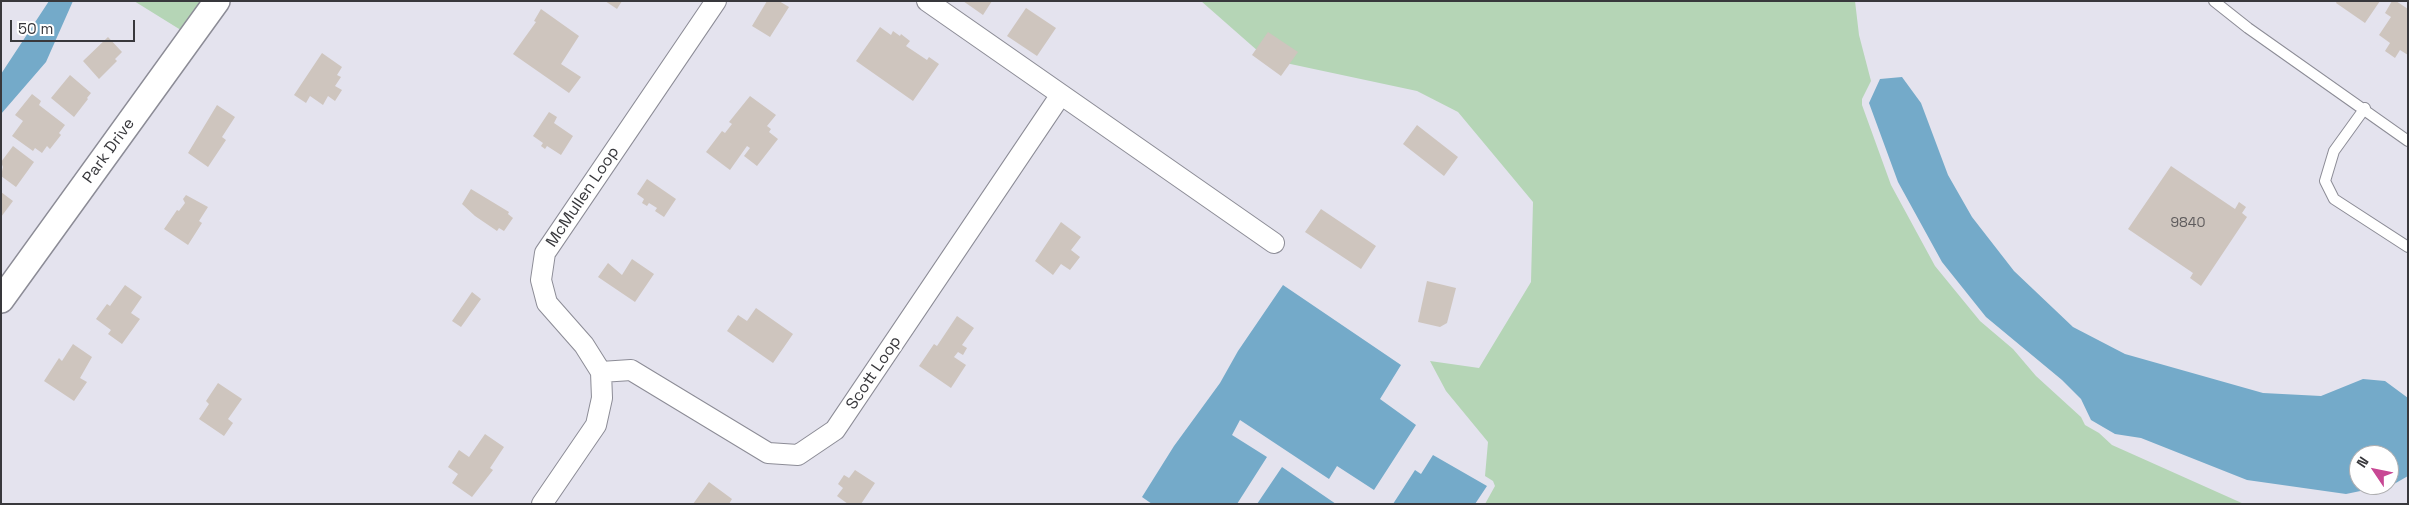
<!DOCTYPE html>
<html>
<head>
<meta charset="utf-8">
<style>
  body { margin:0 }
  #map { position:relative; width:2409px; height:505px; overflow:hidden; background:#e4e3ee; font-family:"Space Grotesk",sans-serif }
  canvas { display:block }
  .frame { position:absolute; inset:0; border:2px solid #38383c; pointer-events:none }
  .north { position:absolute; left:2349px; top:445px; width:50px; height:50px; box-sizing:border-box; background:#fff; border:1px solid #afafb1; border-radius:50%; rotate:304deg; font-size:14px; font-weight:700; line-height:20px; text-align:center; color:#38383c }
  .north::after { content:''; display:block; margin:auto; width:18px; height:22px; background:#c84894; clip-path:polygon(50% 0,100% 100%,50% 72%,0 100%) }
  .scale { position:absolute; left:10px; top:20px; width:125px; height:22px; box-sizing:border-box; border:2px solid #38383c; border-top:0; padding-left:6px; font-size:15px; line-height:18px; white-space:nowrap; color:#38383c; -webkit-text-stroke:4px #fff; paint-order:stroke }
</style>
</head>
<body>
<div id="map">
<canvas width="2409" height="505"></canvas>
<div class="frame"></div>
<div class="north">N</div>
<div class="scale">50 m</div>
</div>
<script>
const ctx = document.querySelector('canvas').getContext('2d');
ctx.lineJoin = 'round';
function fill(path, color) { ctx.fillStyle = color; ctx.fill(path, 'evenodd'); }
const toPath = rows => new Path2D(rows.map(r => 'M' + r).join(''));
function strokePath(path, color, width, dash) { ctx.strokeStyle = color; ctx.lineWidth = width; ctx.lineCap = dash ? 'butt' : 'round'; ctx.setLineDash(dash || []); ctx.stroke(path); }
function write(font, color, halo, rows, align = 'center') {
  ctx.font = font + ' "Space Grotesk",sans-serif'; ctx.lineWidth = 4; ctx.setLineDash([]); ctx.textBaseline = 'middle'; ctx.strokeStyle = halo; ctx.fillStyle = color; for (const [text, x, y, turn = 0] of rows) {
    ctx.save(); ctx.translate(x, y); ctx.rotate((+turn || 0) * Math.PI / 180); ctx.textAlign = isNaN(turn) ? turn : align; if (halo) ctx.strokeText(text, 0, 0); ctx.fillText(text, 0, 0); ctx.restore();
  }
}
fill(toPath([
  [134,1,206,1,184,32],
  [1201,1,1855,1,1859,35,1871,81,1862,99,1862,105,1891,185,1935,266,1980,321,2013,349,2036,376,2081,417,2085,425,2099,433,2112,445,2244,504,1485,504,1495,486,1493,481,1485,476,1488,442,1446,391,1430,361,1479,368,1531,282,1533,202,1458,112,1417,91,1267,59]
]), '#b5d5b6');
fill(toPath([
  [49,1,73,1,46,62,1,114,1,74],
  [1902,77,1921,103,1948,175,1972,217,2014,271,2073,327,2125,354,2263,393,2321,396,2363,379,2385,381,2408,398,2408,476,2394,484,2346,494,2247,480,2141,438,2115,434,2091,420,2081,399,2062,380,1986,317,1942,262,1898,182,1869,103,1880,79],
  [2359,455,2389,455,2389,485,2359,485],
  [1283,285,1401,365,1380,399,1416,425,1374,490,1337,466,1329,479,1240,420,1232,435,1267,457,1237,504,1152,504,1142,497,1174,446,1220,383,1238,351],
  [1433,455,1487,486,1475,504,1393,504,1415,470,1421,474],
  [1282,467,1336,504,1257,504]
]), '#74aac9');
fill(toPath([
  [605,1,622,1,617,9],
  [767,1,779,1,789,7,770,37,752,26],
  [963,1,992,1,983,15],
  [2337,1,2380,1,2365,23,2336,3],
  [2392,1,2396,1,2408,9,2408,55,2400,50,2395,58,2385,51,2390,43,2379,35,2391,17,2385,13],
  [1026,8,1056,28,1037,56,1007,36],
  [541,9,579,36,561,64,581,77,569,93,513,54,536,22,534,21],
  [880,27,891,35,893,31,900,36,901,34,910,41,906,46,927,60,929,57,939,64,913,101,856,61],
  [1268,32,1298,52,1281,76,1252,55],
  [108,37,122,52,115,59,117,61,99,79,83,61],
  [322,53,342,67,337,75,341,77,335,86,342,90,335,101,328,96,323,105,310,96,306,103,294,95],
  [70,75,91,93,87,98,88,99,74,117,51,98],
  [32,94,41,101,39,105,65,125,59,133,61,135,50,149,47,146,42,153,35,148,33,151,12,136,23,121,15,115],
  [750,96,776,115,767,126,771,129,769,132,778,139,757,166,744,156,750,148,747,146,730,170,706,152,722,131,725,133,732,124,729,122],
  [217,105,235,117,222,137,226,140,208,167,188,153],
  [549,112,557,117,554,123,573,136,561,155,547,146,545,149,541,146,543,143,533,136],
  [1417,125,1458,157,1444,176,1403,144],
  [13,146,34,162,16,187,1,176,3,167,1,162],
  [2171,166,2235,209,2239,202,2246,207,2242,213,2247,217,2201,286,2190,278,2193,273,2128,229],
  [647,179,676,199,664,217,655,211,657,208,649,203,647,206,642,203,644,199,637,194],
  [471,189,509,212,508,214,513,218,504,231,499,228,497,231,475,216,462,204],
  [1,192,13,201,1,217],
  [186,195,208,207,199,221,202,223,188,245,164,229,177,210,179,211,185,203,183,199],
  [1321,209,1376,246,1361,269,1305,232],
  [1061,222,1081,237,1071,250,1080,257,1070,270,1061,264,1053,275,1035,261],
  [632,259,654,274,635,302,598,277,608,263,622,275],
  [1427,281,1456,288,1447,323,1440,327,1418,322],
  [125,285,142,297,131,313,140,319,122,344,108,334,111,330,96,319,107,304,110,306],
  [472,292,481,299,461,327,452,321],
  [756,308,793,334,773,363,727,331,738,315,747,321],
  [957,316,974,328,962,345,967,348,963,355,958,352,954,357,966,365,951,388,919,366,934,344,937,346],
  [73,344,92,357,80,378,87,382,74,401,44,381,59,358,62,361],
  [218,383,242,399,228,419,233,423,224,436,199,419,209,404,206,401],
  [485,434,504,447,490,468,493,470,472,497,452,483,458,474,448,467,459,450,469,457],
  [855,470,875,483,861,504,848,504,837,496,843,488,838,484,844,475,849,478],
  [709,482,732,499,729,504,693,504]
]), '#cec5be');
const service = toPath([
  [2214,1,2248,28,2408,141],
  [2365,108,2334,151,2325,181,2334,199,2408,247]
]);
const minor = toPath([
  [927,1,1274,243],
  [601,372,631,370,768,453,798,455,835,430,1060,96],
  [542,504,596,425,602,398,601,372,584,345,547,303,541,280,545,253,716,1]
]);
const tertiary = toPath([
  [1,300,217,1]
]);
strokePath(service, '#8c8c96', 12);
strokePath(minor, '#8c8c96', 22);
strokePath(tertiary, '#8c8c96', 28);
strokePath(service, '#fff', 10);
strokePath(minor, '#fff', 20);
strokePath(tertiary, '#fff', 25);
write('14px', '#5e5b5c', null, [
  ["9840",2188,223]
]);
write('16px', '#38383c', '#fff', [
  ["Park Drive",109,151,-54],
  ["McMullen Loop",583,197,-56],
  ["Scott Loop",874,373,-56]
]);
</script>
</body>
</html>
